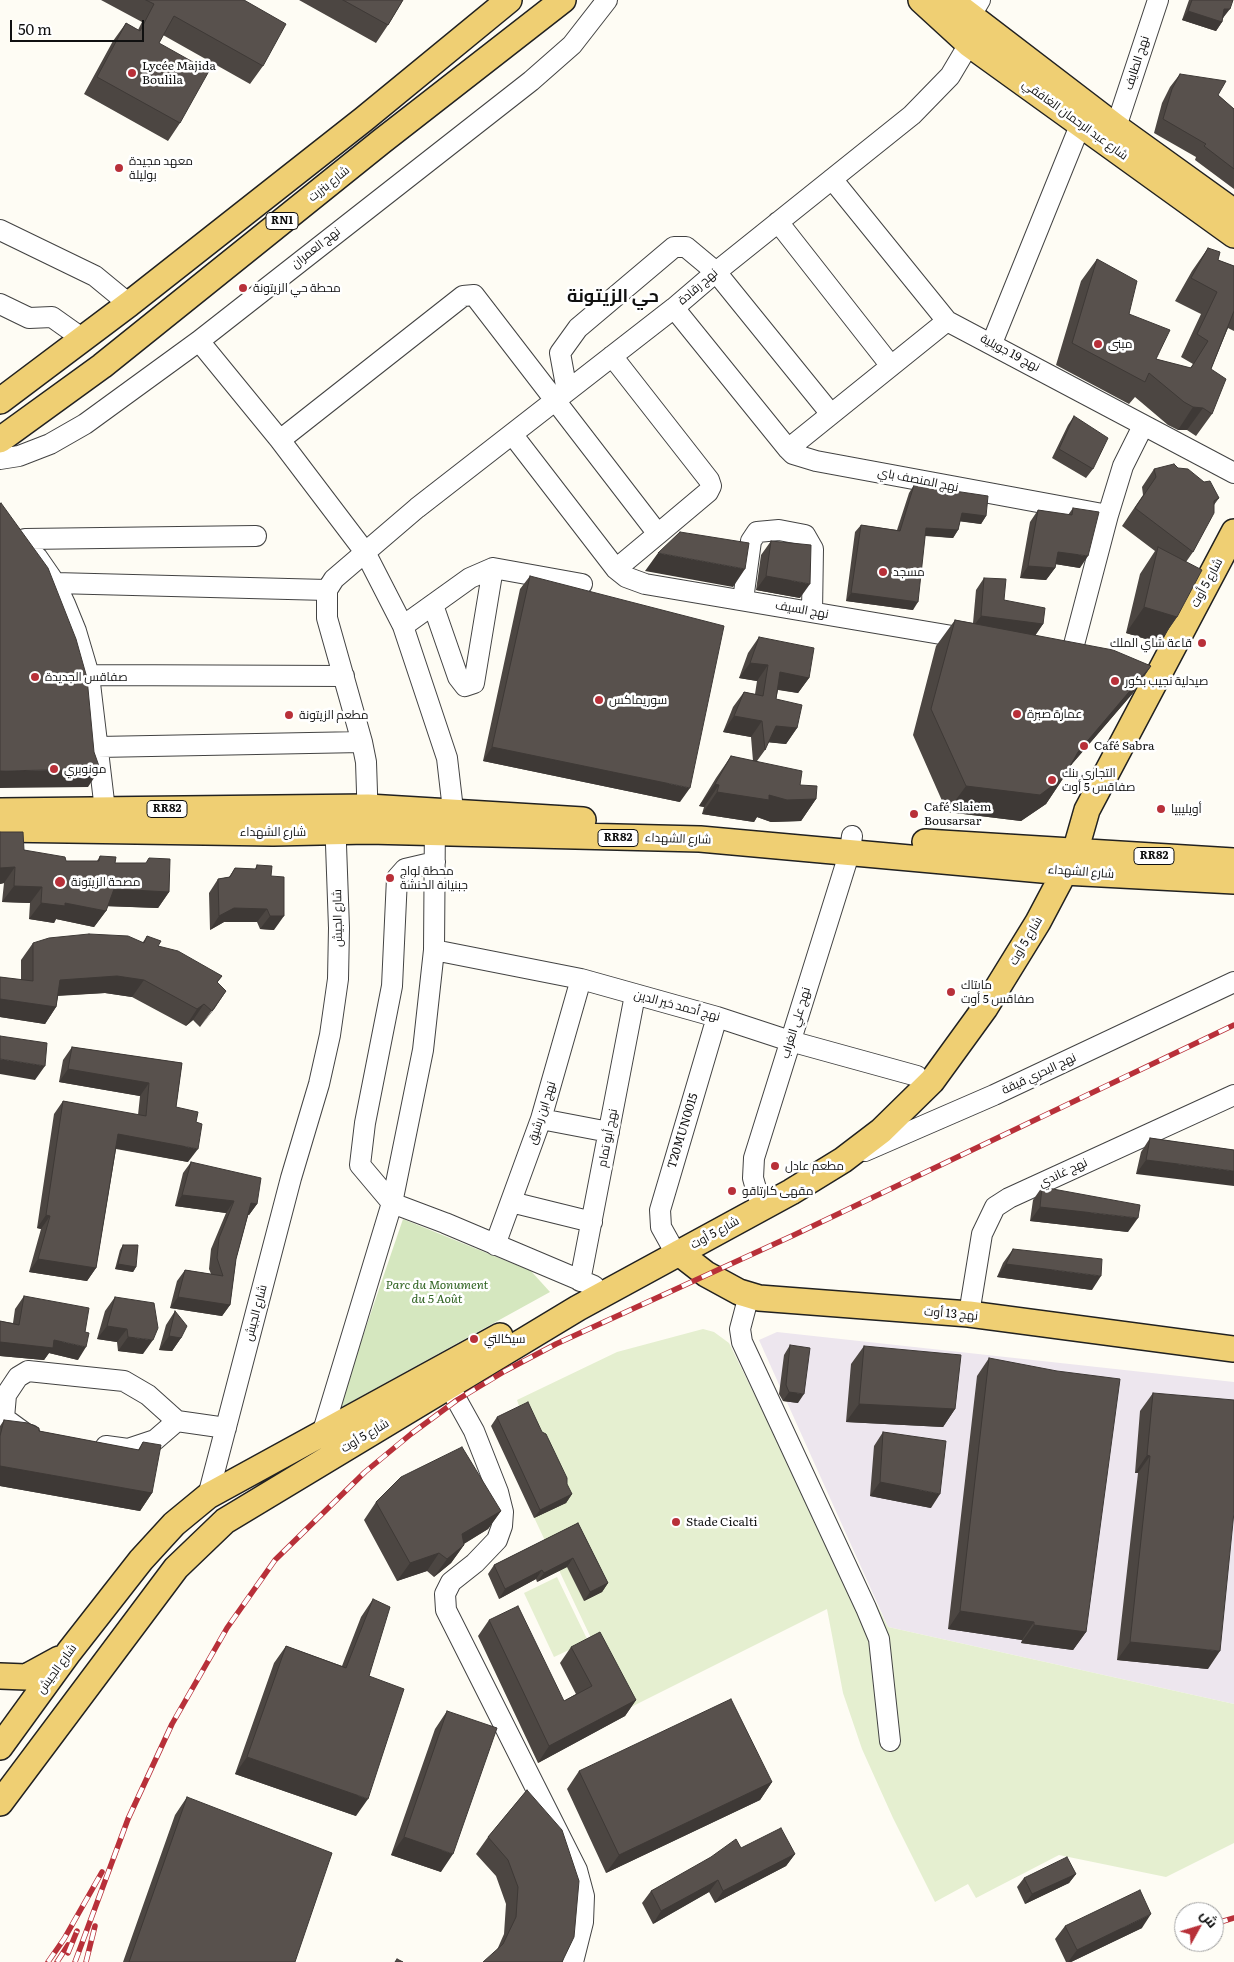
<!DOCTYPE html>
<html>
<head>
<meta charset="utf-8">
<style>
  body { margin:0 }
  #map { position:relative; width:1234px; height:1962px; overflow:hidden; background:#fefcf4; font-family:Literata,Cairo,serif }
  canvas { display:block }
  .north { position:absolute; left:1174px; top:1902px; width:50px; height:50px; box-sizing:border-box; background:#fff; border:1px solid #9f9f9f; border-radius:50%; rotate:51deg; font-size:14px; font-weight:700; line-height:20px; text-align:center; color:#101010 }
  .north::after { content:''; display:block; margin:auto; width:18px; height:22px; background:#b83039; clip-path:polygon(50% 0,100% 100%,50% 72%,0 100%) }
  .scale { position:absolute; left:10px; top:20px; width:134px; height:22px; box-sizing:border-box; border:2px solid #101010; border-top:0; padding-left:6px; font-size:15px; line-height:18px; white-space:nowrap; color:#101010; -webkit-text-stroke:4px #fff; paint-order:stroke }
</style>
</head>
<body>
<div id="map">
<canvas width="1234" height="1962"></canvas>
<div class="north">ش</div>
<div class="scale">50 m</div>
</div>
<script>
const ctx = document.querySelector('canvas').getContext('2d');
ctx.lineJoin = 'round';
function fill(path, color) { ctx.fillStyle = color; ctx.fill(path, 'evenodd'); }
const toPath = rows => new Path2D(rows.map(r => 'M' + r).join(''));
function strokePath(path, color, width, dash) { ctx.strokeStyle = color; ctx.lineWidth = width; ctx.lineCap = dash ? 'butt' : 'round'; ctx.setLineDash(dash || []); ctx.stroke(path); }
function write(font, color, halo, rows, align = 'center') {
  ctx.font = font + ' Literata,Cairo,serif'; ctx.lineWidth = 5; ctx.setLineDash([]); ctx.textBaseline = 'middle'; ctx.strokeStyle = halo; ctx.fillStyle = color; for (const [text, x, y, turn = 0] of rows) {
    ctx.save(); ctx.translate(x, y); ctx.rotate((+turn || 0) * Math.PI / 180); ctx.textAlign = isNaN(turn) ? turn : align; if (halo) ctx.strokeText(text, 0, 0); ctx.fillText(text, 0, 0); ctx.restore();
  }
}
fill(toPath([
  [777,1332,1234,1382,1234,1704,888,1627,759,1340]
]), '#ede6ee');
fill(toPath([
  [403,1219,531,1271,550,1292,338,1409]
]), '#d5e7bf');
fill(toPath([
  [703,1329,714,1332,729,1343,861,1611,876,1603,888,1627,1234,1704,1234,1843,1166,1877,1059,1855,976,1898,968,1884,935,1902,893,1818,862,1749,843,1693,827,1609,625,1710,531,1511,551,1501,517,1400,617,1352],
  [557,1577,588,1641,554,1657,524,1593]
]), '#e5efd0');
const minor = toPath([
  [970,17,980,0],
  [1116,127,1158,0],
  [832,179,947,321,1234,473],
  [778,222,891,366],
  [0,230,95,276,129,304],
  [0,304,29,318,52,317,83,339],
  [674,308,788,449],
  [947,321,788,449,793,454,816,461,1108,515,1071,656],
  [199,341,280,440,365,552,403,626,447,758,455,827],
  [992,343,1081,123],
  [612,356,709,480,711,486,708,492,658,534],
  [567,391,560,353,578,328,674,247,686,247,716,272,831,414],
  [512,434,616,569,626,577,645,584,970,639],
  [280,440,463,296,474,295,658,534,616,569],
  [0,459,19,456,50,444,85,424,199,341,531,81,572,45,607,0],
  [1108,515,1123,466,1143,426],
  [25,539,256,536],
  [37,557,55,583,65,604,76,631,89,675,105,810],
  [55,583,327,590],
  [743,600,751,541,757,532,779,530,805,535,813,549,812,612],
  [433,605,458,677,465,686,474,683,493,568],
  [403,626,470,578,493,568,582,584],
  [89,675,344,676],
  [98,747,362,742],
  [368,822,366,762,362,742,327,618,327,590,334,579,417,508,674,308,716,272,912,115,950,76,969,44],
  [435,862,405,869,397,878,392,986,365,1123,360,1165,392,1203,445,1223,594,1286],
  [434,950,581,979,717,1017,790,1041,917,1076],
  [541,1119,609,1132],
  [865,1151,994,1095,1234,982],
  [758,1196,753,1178,754,1158,850,851,852,836],
  [511,1202,592,1222],
  [495,1245,541,1119,581,979],
  [671,1245,661,1227,660,1210,717,1017],
  [580,1281,635,995],
  [749,1295,740,1329,742,1342,866,1608,879,1639,890,1741],
  [969,1314,982,1234,995,1207,1009,1198,1234,1095],
  [449,1386,474,1431,498,1492,503,1512,502,1526,497,1540,475,1563,451,1582,445,1594,446,1610,577,1870,584,1896,583,1922,573,1962],
  [323,1431,392,1203,423,1050,434,950,435,817],
  [30,1435,26,1434,4,1418,6,1395,18,1377,28,1371,124,1381,148,1395,177,1421,226,1428],
  [106,1446,128,1449,155,1440,177,1421],
  [208,1496,291,1178,319,1084,330,1035,338,979,339,928,335,817]
]);
const major = toPath([
  [921,0,969,44,1234,235],
  [950,0,1116,127,1234,212],
  [0,401,129,304,364,119,509,0],
  [0,440,102,366,382,141,563,0],
  [0,811,368,807,583,820],
  [0,829,273,833,368,831,700,839,1064,872,1234,881],
  [925,842,1234,861],
  [679,1253,706,1274,739,1292,759,1298,969,1314,1234,1349],
  [0,1676,26,1677,59,1659],
  [0,1747,69,1652,141,1560,174,1524,208,1496,500,1336],
  [0,1803,176,1568,225,1521,578,1308,791,1192,843,1160,881,1131,932,1081,985,1008,1038,922,1075,852,1087,810,1234,532]
]);
strokePath(minor, '#434343', 22);
strokePath(major, '#212121', 28);
strokePath(minor, '#fff', 20);
strokePath(major, '#efcf73', 25);
const rail = toPath([
  [1217,1923,1234,1918],
  [68,1953,77,1931],
  [48,1962,64,1939,102,1872],
  [57,1962,68,1945],
  [75,1962,128,1819,172,1724,227,1628,275,1560,365,1472,411,1434,457,1400,505,1371,556,1344,794,1235,1234,1025],
  [86,1962,95,1926]
]);
strokePath(rail, '#b83039', 5.5);
strokePath(rail, '#fff', 4, [11]);
fill(toPath([
  [101,0,244,0,263,66,250,84,163,35,159,43,180,123,168,141,84,94,113,41,126,23,138,30,142,22],
  [299,0,403,0,388,25,376,43],
  [1189,0,1233,0,1223,18,1222,18,1222,22,1216,31,1182,20],
  [1180,74,1218,95,1234,109,1234,189,1195,160,1196,157,1154,133,1162,103,1170,87],
  [1208,248,1218,260,1234,266,1234,331,1228,328,1211,369,1212,414,1196,436,1187,430,1178,430,1168,425,1135,397,1129,404,1056,365,1081,281,1097,259,1156,359,1190,368,1193,364,1181,357,1201,314,1175,301,1192,271],
  [1074,416,1093,469,1086,478,1052,458,1068,425],
  [1178,468,1219,498,1214,505,1193,552,1186,562,1177,617,1159,643,1126,633,1140,574,1155,551,1122,526,1143,495,1142,487,1154,469],
  [914,485,986,516,981,524,960,521,958,530,953,538,925,536,913,610,846,601,855,532,861,525,897,530,909,493],
  [1073,508,1080,568,1055,564,1055,568,1046,580,1020,578,1030,522,1038,510,1068,515],
  [771,541,800,598,756,590,761,555],
  [530,576,680,802,483,761,520,589],
  [984,578,1004,600,1043,624,1035,635,1151,666,1133,693,1071,765,1064,777,1046,804,1021,821,947,812,913,735,936,646,955,620,973,623,976,590],
  [759,637,809,678,798,693,778,690,776,699,797,728,786,744,768,742,765,750,757,761,800,785,816,799,801,821,771,822,757,817,754,822,702,814,704,807,699,806,716,778,731,756,753,761,751,737,723,732,733,707,744,692,755,694,757,681,739,678,748,653],
  [0,832,24,850,66,861,97,861,100,856,115,863,169,892,158,908,107,906,106,911,94,927,56,919,54,923,29,919,30,903,2,902,4,883,0,884],
  [257,865,271,876,274,930,260,929,257,922,224,922,210,930,209,893,218,879,229,877,235,868,255,869],
  [147,936,158,946,222,976,217,983,226,991,200,1027,193,1020,186,1026,132,997,105,993,58,996,56,1007,45,1024,0,1017,0,977,21,980,21,960,33,943,143,942],
  [72,1047,182,1063,176,1107,188,1162,116,1149,96,1268,87,1281,29,1272,41,1229,37,1228,54,1114,63,1101,138,1115,140,1096,59,1082,63,1060],
  [1150,1138,1234,1150,1136,1174,1141,1152],
  [191,1162,257,1204,249,1215,248,1215,236,1259,230,1305,222,1316,170,1308,177,1281,185,1270,211,1274,209,1269,211,1249,226,1213,175,1206,183,1173],
  [1042,1187,1128,1232,1030,1221,1033,1200],
  [123,1245,136,1267,133,1272,115,1269,120,1250],
  [1013,1249,1092,1290,997,1277,1003,1263],
  [24,1296,78,1360,49,1353,44,1360,0,1356,0,1321,13,1323,15,1309],
  [115,1297,143,1354,118,1351,117,1342,97,1339,105,1311],
  [175,1311,181,1338,172,1351,159,1350,166,1325],
  [790,1345,798,1403,783,1401,779,1394,784,1355],
  [864,1346,955,1409,943,1427,846,1422,851,1364],
  [989,1358,1086,1632,1073,1650,1021,1643,1022,1640,948,1629,977,1376],
  [1153,1393,1208,1669,1117,1660,1138,1473,1135,1473,1140,1411],
  [497,1417,572,1494,566,1503,534,1518,491,1426],
  [4,1420,39,1431,138,1450,143,1442,152,1493,140,1511,0,1486,0,1426],
  [883,1432,931,1508,870,1496,874,1446],
  [376,1502,501,1511,488,1529,464,1544,464,1545,451,1563,434,1577,427,1571,397,1581,364,1520],
  [578,1523,608,1583,602,1592,584,1601,567,1567,537,1582,536,1579,499,1599,488,1574,494,1565],
  [373,1599,369,1676,356,1816,235,1774,274,1663,286,1646,342,1666,361,1617],
  [489,1620,564,1701,576,1694,560,1663,571,1647,636,1700,625,1716,538,1763,478,1636],
  [447,1711,441,1872,391,1855,435,1729],
  [579,1771,772,1782,760,1800,606,1873,567,1789],
  [527,1790,562,1962,497,1950,504,1934,506,1904,496,1876,476,1854,488,1837],
  [187,1797,295,1962,123,1962,175,1815],
  [741,1848,795,1854,786,1866,715,1903,709,1892,653,1924,642,1903,651,1891],
  [1076,1874,1069,1883,1025,1904,1017,1887,1024,1878],
  [1065,1926,1142,1928,1071,1962,1066,1962,1055,1939]
]), '#4c4642');
fill(toPath([
  [1224,9,1230,9,1223,18,1217,18],
  [1188,11,1222,22,1216,31,1182,20],
  [1193,407,1203,408,1187,430,1178,430],
  [962,513,986,516,981,524,957,521],
  [926,528,958,530,953,538,920,535],
  [1058,552,1088,556,1080,568,1049,563],
  [658,553,745,569,733,587,645,571],
  [1028,566,1055,568,1046,580,1020,578],
  [766,576,810,584,800,598,756,590],
  [851,593,918,602,913,610,846,601],
  [1144,607,1177,617,1159,643,1126,633],
  [981,616,1043,624,1035,636,972,628],
  [750,663,768,665,757,681,739,678],
  [1151,666,1133,693,1060,778,1078,752],
  [780,672,809,678,798,693,769,688],
  [734,716,762,721,751,737,723,732],
  [776,726,797,728,786,744,765,742],
  [492,747,690,788,680,802,483,761],
  [100,769,88,787,0,788,0,771],
  [1064,777,1046,804,1021,821,947,812,966,786],
  [715,784,719,785,704,807,699,806],
  [717,792,769,795,816,799,801,821,771,822,757,817,754,822,702,814],
  [15,867,4,883,0,884,0,868],
  [14,886,42,887,30,903,2,902],
  [114,889,169,892,158,908,102,906],
  [41,903,65,903,106,911,94,927,56,919,54,923,29,919],
  [234,908,267,909,257,922,224,922,210,930,219,916],
  [270,916,284,916,274,930,260,929],
  [117,976,144,980,132,997,105,993,48,996,60,980],
  [226,991,215,1008,200,1027,212,1011],
  [0,999,56,1007,45,1024,0,1017],
  [204,1004,193,1020,186,1026,197,1009],
  [0,1059,45,1066,35,1080,0,1074],
  [68,1069,149,1083,140,1096,59,1082],
  [118,1134,198,1149,188,1162,109,1147],
  [1146,1160,1234,1171,1234,1186,1136,1174],
  [182,1195,234,1201,226,1213,175,1206],
  [251,1203,257,1204,249,1215,243,1215],
  [1040,1207,1138,1218,1128,1232,1030,1221],
  [46,1215,50,1216,41,1229,37,1228],
  [38,1259,96,1268,87,1281,29,1272],
  [118,1264,136,1267,133,1272,115,1269],
  [1006,1264,1101,1276,1092,1290,997,1277],
  [178,1297,230,1305,222,1316,170,1308],
  [107,1326,127,1329,117,1342,97,1339],
  [169,1336,181,1338,172,1351,159,1350],
  [128,1337,153,1340,143,1354,118,1351],
  [54,1340,86,1347,78,1360,49,1353,44,1360,0,1356,0,1342],
  [789,1392,804,1394,798,1403,783,1401],
  [859,1404,955,1409,943,1427,846,1422],
  [1147,1455,1150,1456,1138,1473,1135,1473],
  [0,1466,152,1493,140,1511,0,1486],
  [880,1482,940,1494,931,1508,870,1496],
  [572,1494,566,1503,534,1518,540,1510],
  [501,1511,488,1529,450,1552,462,1534],
  [464,1545,451,1563,434,1577,447,1559],
  [439,1553,427,1571,397,1581,410,1563],
  [573,1558,567,1567,537,1582,544,1573],
  [542,1570,536,1579,499,1599,505,1589],
  [608,1583,602,1592,584,1601,590,1592],
  [960,1611,1034,1622,1022,1640,948,1629],
  [1034,1625,1086,1632,1073,1650,1021,1643],
  [1130,1642,1220,1651,1208,1669,1117,1660],
  [636,1700,625,1716,538,1763,549,1746],
  [247,1757,368,1799,356,1816,235,1774],
  [772,1782,760,1800,606,1873,619,1855],
  [404,1837,453,1854,441,1872,391,1855],
  [795,1854,786,1866,715,1903,723,1891],
  [1076,1874,1069,1883,1025,1904,1032,1894],
  [718,1880,709,1892,653,1924,661,1911],
  [1151,1914,1142,1928,1071,1962,1068,1962,1077,1950]
]), '#3e3936');
const building = toPath([
  [146,0,244,0,286,24,263,66,174,16,159,43,209,71,180,123,97,77,126,23,140,31,154,4,146,0],
  [343,0,403,0,388,25,343,0],
  [1192,0,1233,0,1230,9,1224,9,1222,22,1188,11,1192,0],
  [1180,74,1226,81,1218,95,1234,109,1234,169,1204,146,1206,144,1163,119,1172,89,1180,74],
  [1208,248,1220,252,1218,260,1234,266,1234,311,1211,369,1226,379,1212,414,1203,408,1193,407,1184,402,1149,373,1145,382,1072,343,1097,259,1137,281,1129,314,1170,330,1156,359,1191,368,1208,341,1197,334,1217,292,1191,278,1208,248],
  [1074,416,1108,438,1093,469,1059,449,1074,416],
  [1174,464,1178,468,1188,469,1204,482,1210,481,1219,498,1214,501,1214,513,1193,552,1135,508,1156,477,1154,469,1174,464],
  [914,485,988,496,986,516,962,513,958,530,926,528,918,602,851,593,861,525,900,531,914,485],
  [1,503,48,568,76,639,87,678,94,752,100,769,0,771,0,504,1,503],
  [1073,508,1099,512,1088,556,1058,552,1055,568,1028,566,1038,510,1072,515,1073,508],
  [680,532,749,543,745,569,658,553,680,532],
  [771,541,811,545,810,584,766,576,771,541],
  [1158,547,1202,570,1177,617,1144,607,1158,547],
  [530,576,724,626,690,788,492,747,530,576],
  [984,578,1006,579,1004,600,1045,608,1043,624,981,616,984,578],
  [955,620,1113,650,1151,666,1078,752,1064,777,1040,795,966,786,931,709,955,620],
  [759,637,814,648,809,678,780,672,776,699,802,705,797,728,776,726,765,750,762,721,734,716,744,692,763,696,768,665,750,663,759,637],
  [731,756,802,771,800,785,817,786,816,799,787,800,769,795,769,800,717,792,719,785,715,784,731,756],
  [0,832,23,832,24,850,65,857,66,861,99,861,100,856,116,857,115,863,146,863,149,858,170,859,169,892,114,889,106,911,65,903,65,906,41,903,42,887,14,886,15,867,0,868,0,832],
  [257,865,272,866,271,876,284,877,284,916,270,916,267,909,234,908,219,916,218,879,230,877,235,868,256,869,257,865],
  [89,934,128,936,144,943,147,936,161,941,158,946,178,951,222,976,217,982,226,991,212,1011,204,1004,197,1009,144,980,117,976,60,980,56,1007,0,999,0,977,33,981,33,943,49,938,89,934],
  [0,1036,47,1043,45,1066,0,1059,0,1036],
  [72,1047,182,1063,176,1107,198,1112,196,1122,202,1124,198,1149,118,1134,96,1268,38,1259,50,1216,46,1215,63,1101,146,1116,149,1083,68,1069,72,1047],
  [1150,1138,1234,1150,1234,1171,1146,1160,1150,1138],
  [191,1162,261,1178,257,1204,251,1203,236,1259,230,1305,178,1297,185,1270,223,1276,217,1258,219,1238,234,1201,182,1195,191,1162],
  [1042,1187,1140,1205,1138,1218,1040,1207,1042,1187],
  [123,1245,138,1245,136,1267,118,1264,123,1245],
  [1013,1249,1102,1259,1101,1276,1006,1264,1013,1249],
  [24,1296,89,1308,85,1332,89,1333,86,1347,54,1340,53,1348,0,1342,0,1321,19,1325,24,1296],
  [115,1297,154,1303,158,1328,153,1340,128,1337,127,1329,107,1326,115,1297],
  [175,1311,187,1326,181,1338,169,1336,175,1311],
  [790,1345,810,1348,804,1394,789,1392,786,1385,790,1345],
  [864,1346,961,1355,955,1409,859,1404,864,1346],
  [989,1358,1057,1371,1120,1379,1086,1632,1034,1625,1034,1622,960,1611,989,1358],
  [1153,1393,1234,1400,1234,1512,1220,1651,1130,1642,1150,1456,1147,1455,1153,1393],
  [528,1402,542,1432,546,1434,567,1478,567,1484,572,1494,540,1510,497,1417,528,1402],
  [4,1420,28,1423,39,1428,39,1431,139,1450,143,1442,161,1445,152,1493,0,1466,0,1436,4,1420],
  [883,1432,946,1441,940,1494,880,1482,883,1432],
  [462,1447,501,1511,462,1534,464,1545,447,1559,439,1553,410,1563,376,1502,401,1477,462,1447],
  [578,1523,608,1583,590,1592,573,1558,544,1573,542,1570,505,1589,494,1565,578,1523],
  [373,1599,390,1607,369,1676,404,1689,368,1799,247,1757,286,1646,346,1668,373,1599],
  [518,1606,564,1701,592,1686,571,1647,600,1632,636,1700,549,1746,489,1620,518,1606],
  [731,1699,772,1782,619,1855,579,1771,731,1699],
  [447,1711,497,1728,453,1854,404,1837,447,1711],
  [527,1790,562,1830,579,1881,574,1937,562,1962,483,1962,503,1944,516,1917,518,1887,508,1860,488,1837,527,1790],
  [187,1797,332,1853,295,1962,129,1962,187,1797],
  [781,1828,795,1854,723,1891,718,1880,661,1911,651,1891,711,1857,736,1839,741,1848,781,1828],
  [1067,1857,1076,1874,1032,1894,1024,1878,1067,1857],
  [1140,1890,1151,1914,1077,1950,1065,1926,1140,1890],
  [397,1959,403,1962,395,1962,397,1959]
]);
fill(building, '#58514d');
strokePath(building, '#3e3936', 1);
for (const [x, y, r, color] of [
  [132,73,5,"#b83039"],
  [119,168,5,"#b83039"],
  [243,288,5,"#b83039"],
  [1098,344,5,"#b83039"],
  [883,572,5,"#b83039"],
  [1202,643,5,"#b83039"],
  [35,677,5,"#b83039"],
  [1115,681,5,"#b83039"],
  [599,700,5,"#b83039"],
  [1017,714,5,"#b83039"],
  [289,715,5,"#b83039"],
  [1084,746,5,"#b83039"],
  [54,769,5,"#b83039"],
  [1052,780,5,"#b83039"],
  [1161,809,5,"#b83039"],
  [914,814,5,"#b83039"],
  [390,878,5,"#b83039"],
  [60,882,6,"#b83039"],
  [951,992,5,"#b83039"],
  [775,1166,5,"#b83039"],
  [732,1191,5,"#b83039"],
  [474,1339,5,"#b83039"],
  [676,1522,5,"#b83039"]
]) { const dot = new Path2D(); dot.arc(x, y, r, 0, 2 * Math.PI); ctx.fillStyle = color; ctx.fill(dot); strokePath(dot, '#fff', 2); }
for (const [x, y, w] of [
  [282,221,32],
  [167,809,40],
  [618,838,40],
  [1154,856,40]
]) { const box = new Path2D(); box.roundRect(x - w / 2, y - 8.5, w, 17, 4); ctx.fillStyle = '#fff'; ctx.fill(box); strokePath(box, '#101010', 1); }
write('bold 11px', '#101010', null, [
  ["RN1",282,221],
  ["RR82",167,809],
  ["RR82",618,838],
  ["RR82",1154,856]
]);
write('12px', '#101010', '#fff', [
  ["نهج الطايف",1137,63,-72],
  ["شارع عبد الرحمان الغافقي",1075,120,36],
  ["شارع بنزرت",329,184,-39],
  ["نهج العمران",316,248,-38],
  ["نهج رقادة",698,287,-41],
  ["نهج 19 جويلية",1010,353,28],
  ["نهج المنصف باي",918,480,11],
  ["شارع 5 أوت",1207,583,-62],
  ["نهج السيف",802,610,10],
  ["شارع الشهداء",273,832],
  ["شارع الشهداء",678,839,2],
  ["شارع الشهداء",1081,872,4],
  ["شارع الجيش",338,918,-91],
  ["شارع 5 أوت",1026,941,-60],
  ["نهج أحمد خير الدين",677,1006,15],
  ["نهج علي الغراب",796,1023,-73],
  ["نهج البحري قيقة",1039,1074,-25],
  ["نهج ابن رشيق",542,1113,-72],
  ["T20MUN0015",683,1131,-73],
  ["نهج أبو تمام",608,1138,-79],
  ["نهج غاندي",1063,1173,-25],
  ["شارع 5 أوت",715,1233,-29],
  ["شارع الجيش",256,1313,-75],
  ["نهج 13 أوت",951,1314,5],
  ["شارع 5 أوت",365,1436,-31],
  ["شارع الجيش",57,1669,-54]
]);
write('12px', '#101010', '#fff', [
  ["Lycée Majida",142,66],
  ["Boulila",142,80],
  ["معهد مجيدة",129,161],
  ["بوليلة",129,175],
  ["محطة حي الزيتونة",253,288],
  ["مبنى",1108,344],
  ["مسجد",893,572],
  ["قاعة شاي الملك",1192,643,"right"],
  ["صفاقس الجديدة",45,677],
  ["صيدلية نجيب بكور",1125,681],
  ["سوريماكس",609,700],
  ["عمارة صبرة",1027,714],
  ["مطعم الزيتونة",299,715],
  ["Café Sabra",1094,746],
  ["مونوبري",64,769],
  ["التجاري بنك",1062,773],
  ["صفاقس 5 أوت",1062,787],
  ["Café Slaiem",924,807],
  ["Bousarsar",924,821],
  ["أويليبيا",1171,809],
  ["محطة لواج",400,871],
  ["جبنيانة الحنشة",400,885],
  ["مصحة الزيتونة",71,882],
  ["مايتاك",961,985],
  ["صفاقس 5 أوت",961,999],
  ["مطعم عادل",785,1166],
  ["مقهى كارتاقو",742,1191],
  ["سيكالتي",484,1339],
  ["Stade Cicalti",686,1522]
], 'left');
write('italic 12px', '#326524', '#fff', [
  ["Parc du Monument",437,1285],
  ["du 5 Août",437,1299]
]);
write('bold 18px', '#101010', '#fff', [
  ["حي الزيتونة",613,297]
]);
</script>
</body>
</html>
